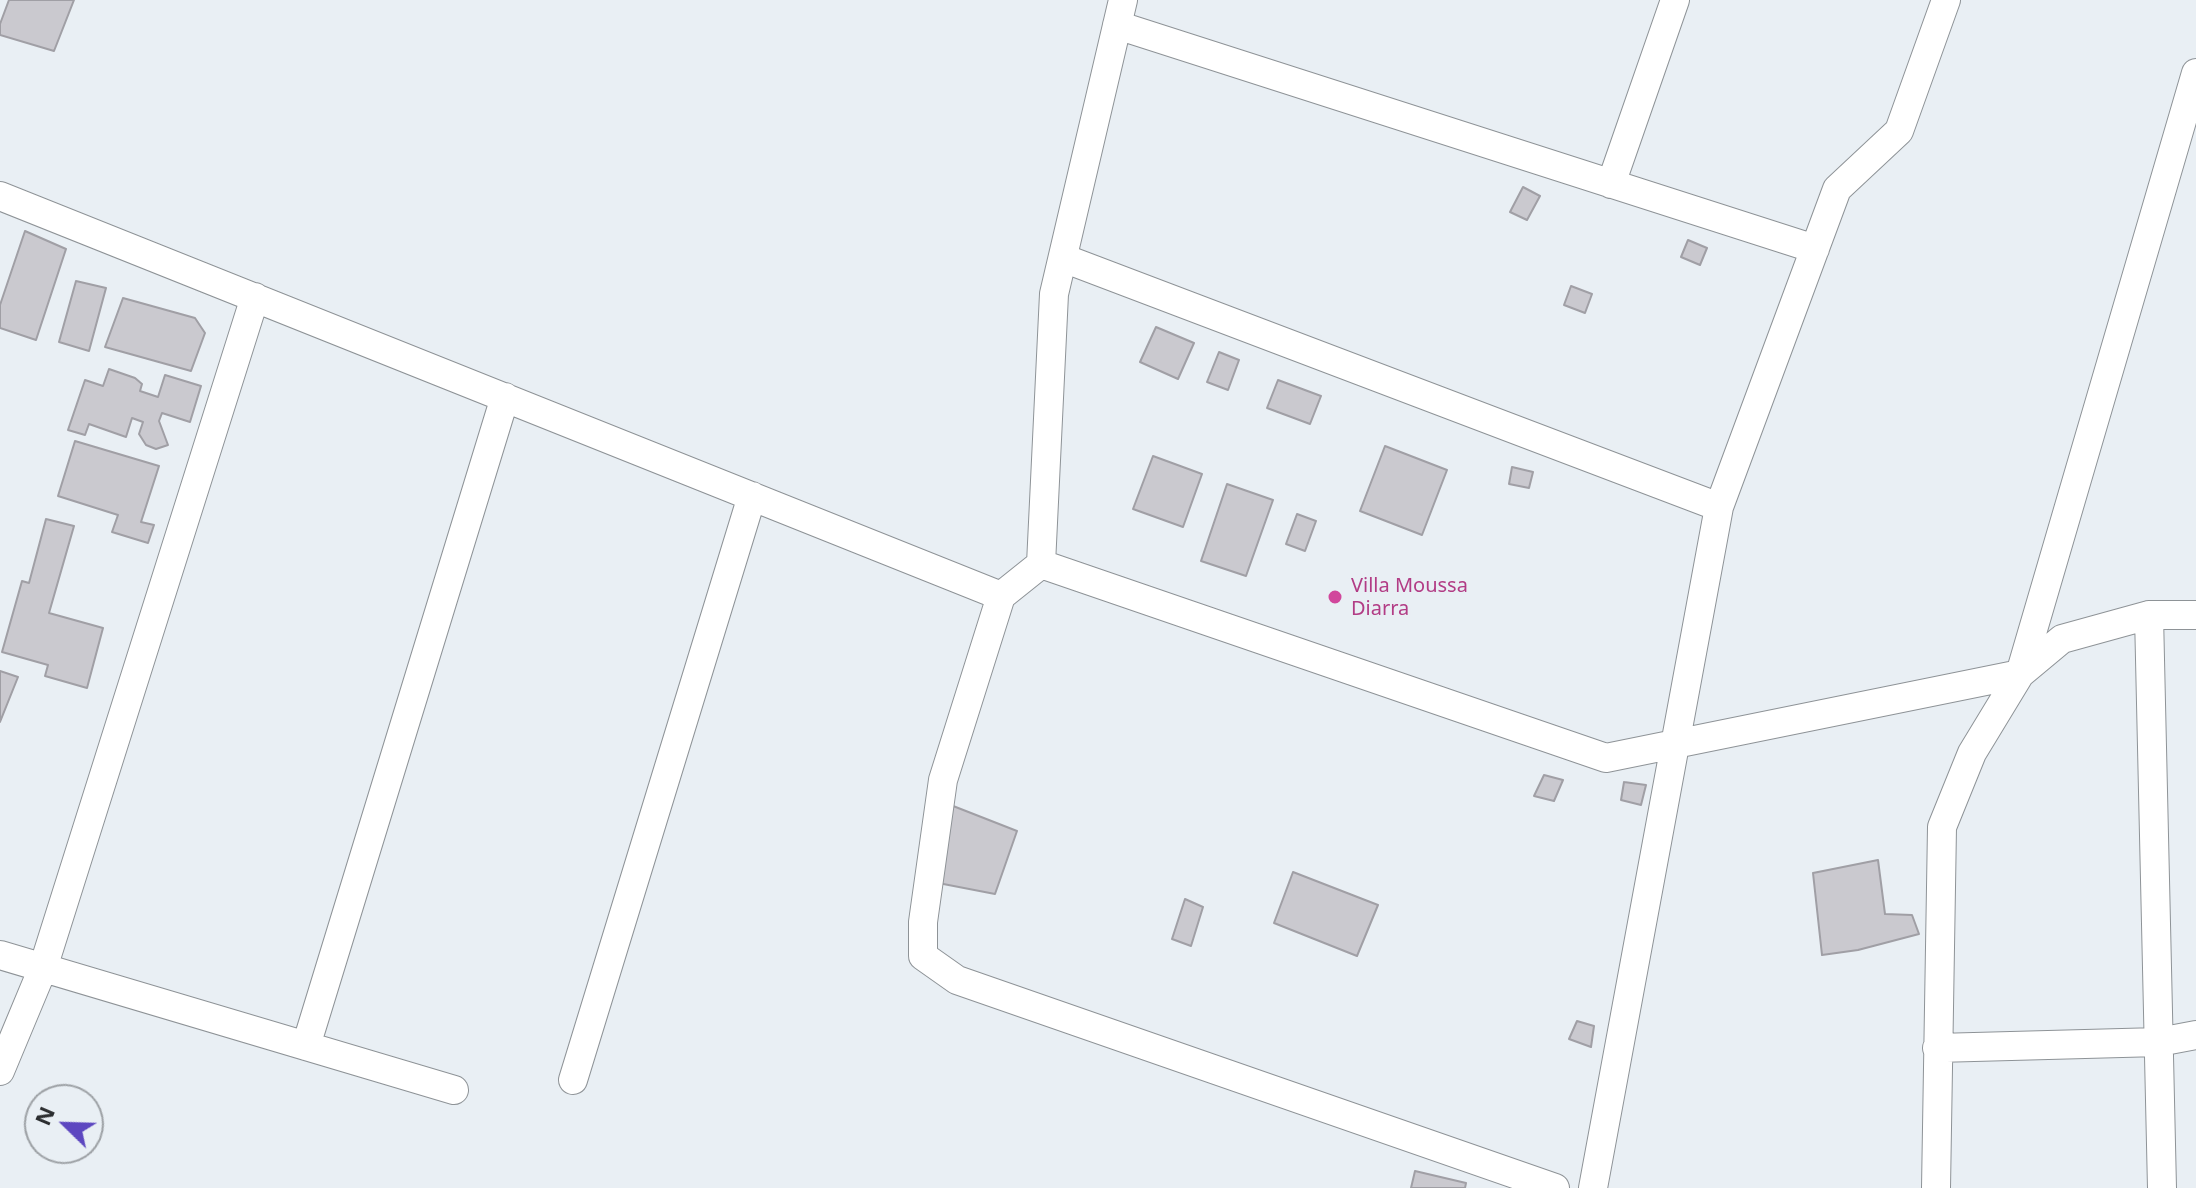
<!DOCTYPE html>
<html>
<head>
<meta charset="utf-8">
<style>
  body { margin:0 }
  #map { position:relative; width:2196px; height:1188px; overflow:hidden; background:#e9eff4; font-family:"Noto Sans",sans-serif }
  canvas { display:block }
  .north { position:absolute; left:24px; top:1084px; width:80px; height:80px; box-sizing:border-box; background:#e9eff4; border:2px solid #9da1a5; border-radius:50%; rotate:293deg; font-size:22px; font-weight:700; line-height:32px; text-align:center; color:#2b2d2f }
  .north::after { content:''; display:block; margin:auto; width:28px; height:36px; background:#5d47c0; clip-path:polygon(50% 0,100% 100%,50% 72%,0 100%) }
</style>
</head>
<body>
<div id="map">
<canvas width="2196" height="1188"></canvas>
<div class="north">N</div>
</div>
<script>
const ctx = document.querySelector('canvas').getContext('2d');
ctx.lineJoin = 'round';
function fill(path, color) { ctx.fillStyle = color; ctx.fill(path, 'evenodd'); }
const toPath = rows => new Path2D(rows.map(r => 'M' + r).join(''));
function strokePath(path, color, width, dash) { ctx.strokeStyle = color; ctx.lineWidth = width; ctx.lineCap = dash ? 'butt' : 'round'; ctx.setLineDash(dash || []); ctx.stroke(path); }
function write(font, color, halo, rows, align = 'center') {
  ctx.font = font + ' "Noto Sans",sans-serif'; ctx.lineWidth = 6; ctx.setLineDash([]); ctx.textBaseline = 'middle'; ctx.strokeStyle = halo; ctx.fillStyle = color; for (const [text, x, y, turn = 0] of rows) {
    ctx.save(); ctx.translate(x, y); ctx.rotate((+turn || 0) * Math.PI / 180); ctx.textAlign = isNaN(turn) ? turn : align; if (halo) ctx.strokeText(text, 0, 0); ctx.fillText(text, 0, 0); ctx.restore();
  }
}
const building = toPath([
  [9,0,74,0,54,51,0,35,0,24,9,0],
  [1523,187,1540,196,1527,220,1510,212,1523,187],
  [25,231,66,249,36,340,0,328,0,305,25,231],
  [1688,240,1707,248,1700,265,1681,257,1688,240],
  [76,281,106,288,89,351,59,342,76,281],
  [1571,286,1592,294,1585,313,1564,305,1571,286],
  [123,298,195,318,205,333,191,371,105,347,123,298],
  [1156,327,1194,343,1178,379,1140,362,1156,327],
  [1219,352,1239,360,1228,390,1207,382,1219,352],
  [109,369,135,378,142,384,140,391,158,397,165,375,201,386,190,422,162,413,159,421,168,445,156,449,146,445,139,434,143,422,132,418,126,437,89,424,85,435,68,430,85,380,103,386,109,369],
  [1278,380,1321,396,1310,424,1267,408,1278,380],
  [75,441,159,466,141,522,154,525,148,543,112,532,118,515,58,496,75,441],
  [1385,446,1447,470,1422,535,1360,511,1385,446],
  [1153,456,1202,474,1183,527,1133,509,1153,456],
  [1512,467,1533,472,1529,488,1509,484,1512,467],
  [1227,484,1273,500,1246,576,1201,561,1227,484],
  [1297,514,1316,521,1305,551,1286,544,1297,514],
  [46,519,74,526,49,613,103,628,87,688,45,676,48,665,2,652,22,581,29,583,46,519],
  [0,671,18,677,0,722,0,671],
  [1544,775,1563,780,1554,801,1534,796,1544,775],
  [1624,782,1646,785,1641,805,1621,800,1624,782],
  [948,804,1017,831,995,894,933,882,948,804],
  [1878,860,1885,914,1912,915,1919,934,1858,950,1822,955,1813,873,1878,860],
  [1293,872,1378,905,1357,956,1274,923,1293,872],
  [1185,899,1203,907,1191,946,1172,939,1185,899],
  [1577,1021,1594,1026,1591,1047,1569,1039,1577,1021],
  [1415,1171,1466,1183,1465,1188,1411,1188,1415,1171]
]);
fill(building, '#cac9cf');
strokePath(building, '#a09fa5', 2);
const minor = toPath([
  [1123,0,1054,294,1041,564,1001,596,943,780,923,922,923,956,957,980,1555,1188],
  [1117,25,1815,249],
  [1611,184,1675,0],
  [0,196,1001,596],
  [1063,258,1719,507],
  [1041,564,1606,758,2020,674,2062,639,2149,615,2196,615],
  [2149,615,2162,1188],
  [0,955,454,1090],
  [306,1046,505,397],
  [1937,1048,2159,1042,2196,1035],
  [0,1071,43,968,255,297],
  [573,1080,752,496],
  [1593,1188,1719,507,1837,189,1899,131,1946,0],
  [1936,1188,1942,827,1972,753,2020,674,2196,73]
]);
strokePath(minor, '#8e9397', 30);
strokePath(minor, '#fff', 28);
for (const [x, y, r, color] of [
  [1335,597,8,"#d1479c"]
]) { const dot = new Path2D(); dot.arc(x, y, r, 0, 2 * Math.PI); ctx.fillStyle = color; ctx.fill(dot); strokePath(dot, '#e9eff4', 3); }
write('20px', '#b23c85', '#e9eff4', [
  ["Villa Moussa",1351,586],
  ["Diarra",1351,609]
], 'left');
</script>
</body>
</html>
